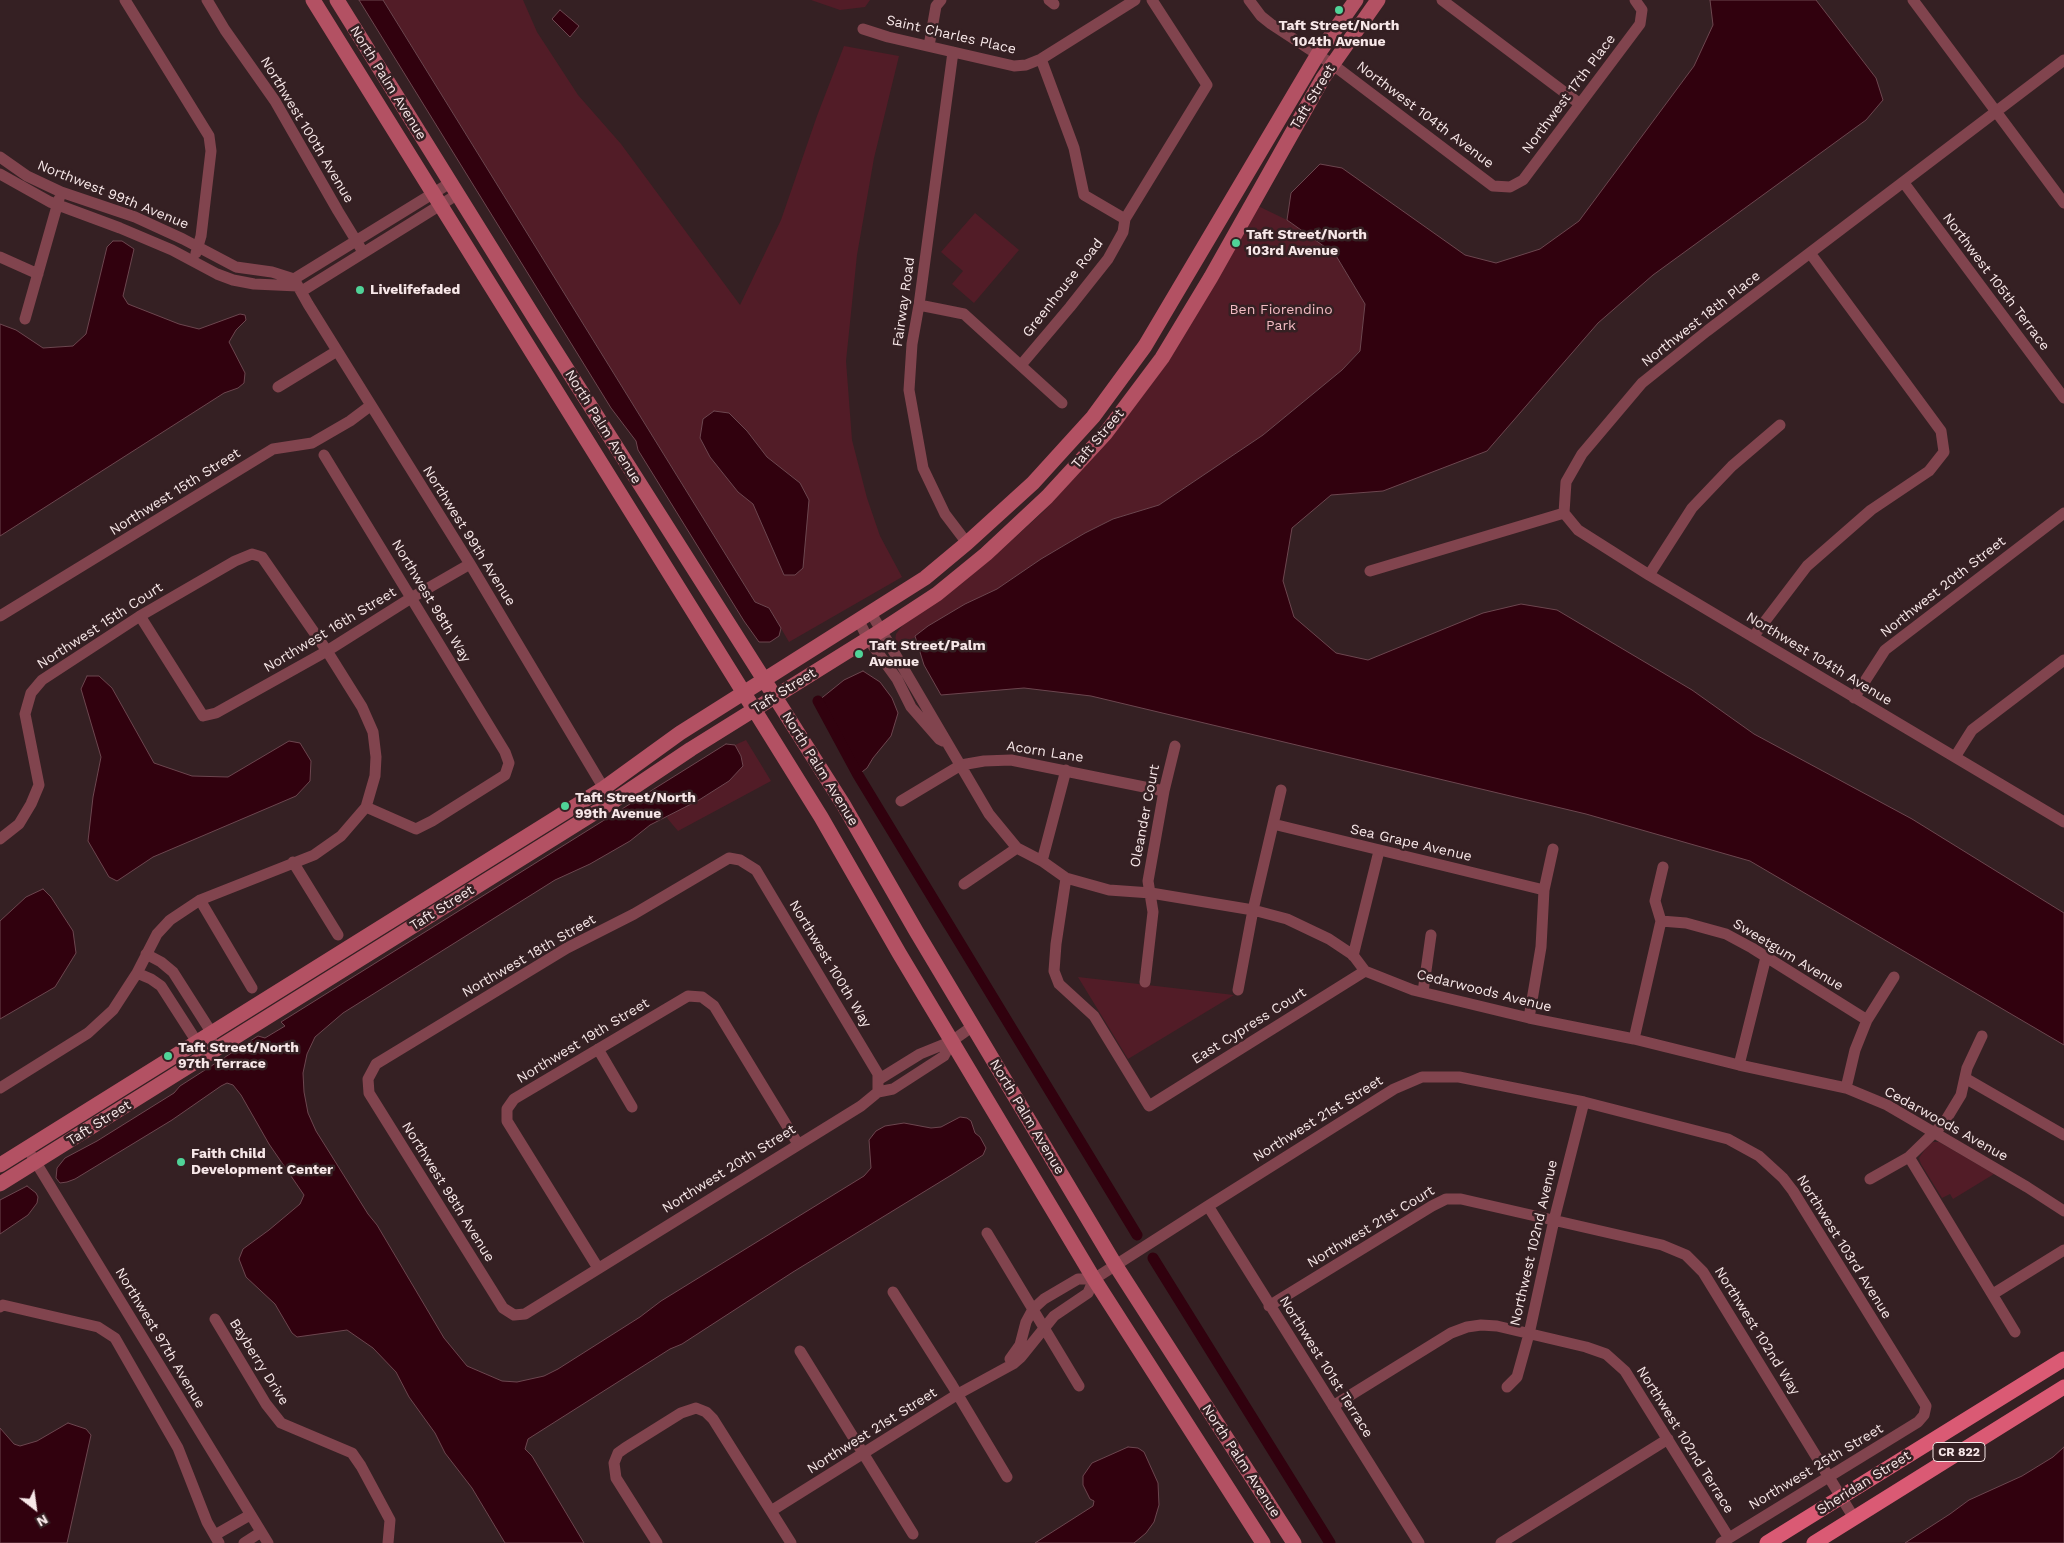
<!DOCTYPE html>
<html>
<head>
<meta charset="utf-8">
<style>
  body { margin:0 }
  #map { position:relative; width:2064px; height:1543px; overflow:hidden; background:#352023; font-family:"Work Sans",sans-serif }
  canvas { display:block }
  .north { position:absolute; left:10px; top:1483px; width:50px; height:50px; -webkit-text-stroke:4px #352023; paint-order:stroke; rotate:150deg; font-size:14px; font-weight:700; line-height:20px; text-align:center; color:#f7e7e8 }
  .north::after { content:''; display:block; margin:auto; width:18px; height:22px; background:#f7e7e8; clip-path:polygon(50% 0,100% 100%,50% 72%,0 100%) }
</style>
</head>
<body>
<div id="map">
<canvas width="2064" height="1543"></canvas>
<div class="north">N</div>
</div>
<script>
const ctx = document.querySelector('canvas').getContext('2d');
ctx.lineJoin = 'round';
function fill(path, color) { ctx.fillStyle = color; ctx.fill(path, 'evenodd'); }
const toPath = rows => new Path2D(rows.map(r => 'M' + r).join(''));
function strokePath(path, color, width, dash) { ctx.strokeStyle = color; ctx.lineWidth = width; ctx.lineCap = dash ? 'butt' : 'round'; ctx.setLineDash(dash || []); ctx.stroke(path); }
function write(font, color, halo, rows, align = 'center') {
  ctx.font = font + ' "Work Sans",sans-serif'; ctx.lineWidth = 5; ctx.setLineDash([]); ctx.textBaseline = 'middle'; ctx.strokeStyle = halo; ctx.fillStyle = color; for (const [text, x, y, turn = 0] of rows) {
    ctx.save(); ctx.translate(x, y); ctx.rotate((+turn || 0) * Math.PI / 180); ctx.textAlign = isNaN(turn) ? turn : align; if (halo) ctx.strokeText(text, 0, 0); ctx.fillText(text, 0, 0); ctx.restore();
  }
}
fill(toPath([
  [383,0,523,0,537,32,578,95,621,144,740,305,781,220,817,116,844,46,899,56,874,158,857,255,846,361,852,440,867,498,880,536,902,577,789,642,769,608,755,602],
  [811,0,870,0,865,7,840,10],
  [1258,206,1287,220,1335,254,1365,304,1360,350,1342,370,1263,435,1159,505,1113,519,1085,533,1041,559,997,589,948,614,897,650,895,642,896,634,902,626,990,560,1044,511,1080,471],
  [975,213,1019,250,974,303,952,284,963,271,941,252],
  [746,740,771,781,678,831,667,818,669,815,699,800,741,756,735,745],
  [1078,977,1234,995,1128,1059],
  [1933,1142,1939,1142,1994,1174,1953,1199,1950,1194,1942,1198,1921,1164,1919,1158,1928,1145]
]), '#521c27');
const water = toPath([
  [359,0,383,0,755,602,769,608,781,628,779,636,770,642,759,642,744,621,638,450,636,441,611,408,359,0],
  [1710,0,1816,0,1876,78,1883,100,1866,120,1653,275,1598,323,1487,451,1383,491,1331,495,1292,528,1283,581,1294,617,1336,653,1368,660,1483,613,1521,604,1557,610,1692,690,1754,734,1912,819,2064,913,2064,1045,1750,861,1586,814,1091,696,1024,688,941,695,924,665,915,636,928,626,965,604,997,589,1041,559,1085,533,1113,519,1159,505,1263,435,1342,370,1360,351,1365,304,1335,254,1287,220,1291,193,1320,164,1342,168,1465,255,1496,263,1540,249,1579,221,1694,66,1713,25,1710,0],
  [560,10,579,26,570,37,552,19,560,10],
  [113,241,122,241,134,249,123,296,128,304,179,324,199,329,240,314,245,315,246,320,236,330,229,342,245,373,244,383,238,388,224,393,0,536,0,324,16,330,43,348,73,346,86,334,107,247,113,241],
  [714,411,729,413,747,431,767,457,800,483,809,500,803,568,795,575,784,575,753,504,738,492,710,457,700,438,703,419,714,411],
  [863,671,880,682,892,698,898,713,891,736,873,758,867,768,858,775,818,701,844,680,863,671],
  [87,676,99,676,112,688,154,763,192,776,228,777,289,741,300,743,311,761,310,781,296,796,153,857,117,881,109,877,88,841,93,797,101,757,81,689,87,676],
  [726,744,735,745,741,756,743,766,729,781,699,800,650,825,630,841,590,864,555,880,343,1013,315,1037,307,1054,303,1073,304,1092,308,1113,316,1131,368,1214,377,1225,444,1338,467,1366,502,1381,517,1382,544,1376,558,1369,640,1317,661,1301,864,1176,871,1168,869,1140,876,1131,885,1126,904,1123,931,1128,941,1127,960,1117,967,1118,971,1121,975,1133,980,1137,986,1148,983,1155,953,1174,793,1272,682,1344,670,1349,528,1439,525,1449,532,1456,584,1543,505,1543,472,1488,445,1453,435,1433,409,1397,396,1372,373,1348,347,1330,297,1337,292,1333,275,1304,246,1277,239,1259,243,1249,269,1230,300,1204,304,1195,269,1144,241,1095,233,1085,227,1083,221,1086,172,1120,75,1179,67,1182,60,1183,56,1178,57,1168,65,1158,97,1141,174,1093,180,1086,258,1036,265,1038,285,1026,281,1022,726,744],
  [43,889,51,897,73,931,76,953,55,987,0,1019,0,921,26,897,43,889],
  [27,1186,36,1193,38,1197,37,1203,28,1215,0,1234,0,1200,27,1186],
  [68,1423,86,1429,91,1435,67,1543,0,1543,0,1428,14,1444,20,1446,37,1441,68,1423],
  [1128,1447,1138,1448,1144,1452,1158,1483,1159,1505,1154,1522,1146,1533,1134,1543,1035,1543,1093,1506,1094,1501,1090,1499,1083,1485,1083,1476,1092,1463,1128,1447],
  [2064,1447,2064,1543,1905,1543,1950,1514,1969,1500,2022,1476,2053,1457,2064,1447]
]);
fill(water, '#31010e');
strokePath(water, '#6c464f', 1);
strokePath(toPath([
  [818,701,858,775,1137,1235],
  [1153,1258,1330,1543]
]), '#31010e', 11);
strokePath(toPath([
  [125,0,209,136,211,151,201,236,196,253],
  [207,0,225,30,275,101,338,211,363,252],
  [1049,0,1054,4],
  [1249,0,1261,16,1271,24,1332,64,1493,186,1510,187,1523,180,1640,24,1642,10,1635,0],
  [1442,0,1580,104],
  [1913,0,2064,203],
  [863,29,888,37,1014,66,1026,65,1041,59,1135,0],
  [929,46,936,6,941,0],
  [953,52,919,305,912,344,909,390,923,468,945,514,967,543],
  [1041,59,1074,148,1084,195,1125,219],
  [0,157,27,176,61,192,135,217,183,239,236,267,272,272,294,279,308,304,470,564,612,802],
  [0,174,50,202,120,228,172,250,217,274,233,280,254,284,298,286],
  [1904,183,2064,398],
  [0,257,38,274],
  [294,279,450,183],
  [302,291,458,194],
  [919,305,964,314,1062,403],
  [25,319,59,199],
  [1021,365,1070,307,1108,259,1123,232,1125,219,1207,85,1152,0],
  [278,387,337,351],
  [1564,513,1578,530,1649,575,2064,822],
  [1370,571,1564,513,1566,482,1582,454,1642,383,1707,331,2064,60],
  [1649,575,1692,508,1732,466,1780,425],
  [871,613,989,814,1017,848,1042,861,1066,878,1109,890,1151,893,1253,910,1287,919,1329,939,1353,955,1365,971,1413,990,1529,1018,1634,1039,1739,1065,1846,1088,1887,1105,2027,1187,2064,1211],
  [0,616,273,449,312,443,350,421,370,406],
  [140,616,203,716,216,713,327,651,411,598,470,564],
  [859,621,868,639,897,679,911,707,939,739,943,741],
  [1753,637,1807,566,1871,510,1929,471,1944,452,1941,431,1810,253],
  [1854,698,1885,650,2064,513],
  [1955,757,1972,730,2064,660],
  [901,801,961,765,984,761,1011,760,1164,791],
  [1273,824,1544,890],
  [0,839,19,824,31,804,39,785,25,714,31,693,42,680,140,616,235,561,252,554,262,557,327,651,362,707,373,732,376,757,375,776,366,807],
  [1042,861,1066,770],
  [293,862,338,935],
  [1066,878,1056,944,1054,971,1059,984,1094,1016,1149,1106,1365,971],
  [964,884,1017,848],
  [200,900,252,988],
  [1661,921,1686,923,1726,934,1752,948,1867,1020],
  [146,954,161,962,173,972,208,1027,212,1042],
  [1353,956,1379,851],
  [137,973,151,979,161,986,206,1056],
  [1145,982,1153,912,1148,881,1164,791,1175,746],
  [1238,990,1253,910,1281,790],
  [1423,992,1431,935],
  [1529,1018,1541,947,1544,890,1553,849],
  [1634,1039,1661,921,1655,901,1663,867],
  [598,1049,632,1107],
  [1739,1065,1766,957],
  [1965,1078,2064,1135],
  [878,1080,920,1054,952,1041,973,1026],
  [0,1088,88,1033,113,1010,137,973,157,934,170,920,200,900,314,855,341,836,366,807,416,829,432,821,505,775,509,763,505,752,324,455],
  [1846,1088,1855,1050,1867,1020,1894,977],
  [878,1092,878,1074,756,870,740,860,729,858,634,914,567,948,376,1064,368,1079,369,1093,503,1308,514,1315,525,1314,861,1106,878,1092,893,1089,944,1056,952,1041],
  [32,1156,268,1543],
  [1909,1157,2015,1332],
  [1870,1179,1909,1157,1944,1123,1961,1095,1967,1068,1982,1036],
  [1208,1206,1419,1543],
  [987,1233,1079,1386],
  [598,1268,507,1121,507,1109,514,1099,688,996,702,997,714,1006,798,1144],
  [893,1292,952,1385,1007,1477],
  [1993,1294,2064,1250],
  [1269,1306,1432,1206,1446,1199,1461,1199,1662,1245,1686,1255,1703,1272,1854,1518],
  [0,1307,3,1305,98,1327,115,1338,178,1448,207,1522,219,1543],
  [215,1319,266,1404,281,1423,352,1453,361,1466,390,1520,388,1543],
  [800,1351,913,1534],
  [1010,1359,1020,1345,1026,1322,1033,1309,1044,1299,1078,1279,1094,1279],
  [1507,1387,1517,1377,1529,1334,1554,1220,1584,1102],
  [1333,1406,1451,1333,1467,1327,1481,1325,1497,1326,1586,1347,1606,1354,1625,1371,1729,1538],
  [771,1511,958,1394,1013,1364,1021,1357,1054,1316,1088,1293,1094,1279,1208,1206,1394,1089,1422,1077,1459,1077,1584,1102,1728,1139,1759,1156,1783,1178,1793,1191,1926,1406,1924,1415,1918,1422,1721,1543],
  [215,1535,250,1515],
  [244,1543,261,1532],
  [657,1543,616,1478,614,1463,618,1453,625,1448,681,1413,696,1408,706,1412,713,1419,791,1543],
  [1501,1543,1668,1439]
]), '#81444e', 11);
strokePath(toPath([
  [313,0,821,817,899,953,1094,1279,1263,1543],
  [337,0,537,322,843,804,916,931,1116,1266,1294,1543],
  [0,1165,604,788,680,733,925,578,967,543,1033,483,1093,417,1145,346,1318,54,1356,0],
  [0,1184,612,802,691,749,882,630,937,594,986,554,1047,497,1105,434,1162,358,1211,277,1323,78,1378,0]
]), '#b35163', 15);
strokePath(toPath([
  [1767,1543,2064,1359],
  [1814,1543,2064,1387]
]), '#da5a74', 15);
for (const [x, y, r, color] of [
  [1339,10,5,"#50d398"],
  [1236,243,5,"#50d398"],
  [360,290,5,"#50d398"],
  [859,654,5,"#50d398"],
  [565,806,5,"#50d398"],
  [168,1056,5,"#50d398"],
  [181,1162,5,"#50d398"]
]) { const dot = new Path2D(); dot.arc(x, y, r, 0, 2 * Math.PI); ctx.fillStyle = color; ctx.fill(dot); strokePath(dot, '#352023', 2); }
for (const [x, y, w] of [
  [1959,1452,52]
]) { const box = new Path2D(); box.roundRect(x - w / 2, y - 9.5, w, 19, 4); ctx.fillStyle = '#352023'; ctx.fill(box); strokePath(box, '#f7e7e8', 1); }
write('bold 12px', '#f7e7e8', null, [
  ["CR 822",1959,1452]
]);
write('bold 14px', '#f7e7e8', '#352023', [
  ["Taft Street/North",1339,26,"center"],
  ["104th Avenue",1339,42,"center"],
  ["Taft Street/North",1246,235],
  ["103rd Avenue",1246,251],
  ["Livelifefaded",370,290],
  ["Taft Street/Palm",869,646],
  ["Avenue",869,662],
  ["Taft Street/North",575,798],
  ["99th Avenue",575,814],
  ["Taft Street/North",178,1048],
  ["97th Terrace",178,1064],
  ["Faith Child",191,1154],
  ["Development Center",191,1170]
], 'left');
write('14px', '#f7e7e8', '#352023', [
  ["Saint Charles Place",951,35,13],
  ["North Palm Avenue",388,83,58],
  ["Northwest 17th Place",1569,94,-53],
  ["Taft Street",1313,97,-59],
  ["Northwest 104th Avenue",1425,115,37],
  ["Northwest 100th Avenue",307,130,59],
  ["Northwest 99th Avenue",113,195,22],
  ["Northwest 105th Terrace",1996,282,53],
  ["Greenhouse Road",1063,288,-52],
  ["Fairway Road",904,302,-82],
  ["Northwest 18th Place",1701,319,-38],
  ["North Palm Avenue",603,427,58],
  ["Taft Street",1098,439,-50],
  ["Northwest 15th Street",175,492,-32],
  ["Northwest 99th Avenue",469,536,58],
  ["Northwest 20th Street",1943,587,-38],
  ["Northwest 98th Way",431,601,59],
  ["Northwest 15th Court",100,626,-33],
  ["Northwest 16th Street",330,630,-31],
  ["Northwest 104th Avenue",1819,659,31],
  ["Taft Street",784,691,-32],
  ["Acorn Lane",1045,752,9],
  ["North Palm Avenue",820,769,58],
  ["Oleander Court",1145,816,-79],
  ["Sea Grape Avenue",1411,843,13],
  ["Taft Street",442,908,-32],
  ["Sweetgum Avenue",1788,955,31],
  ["Northwest 18th Street",529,956,-30],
  ["Northwest 100th Way",830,964,59],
  ["Cedarwoods Avenue",1484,991,14],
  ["East Cypress Court",1249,1026,-32],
  ["Northwest 19th Street",583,1041,-31],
  ["North Palm Avenue",1027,1117,59],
  ["Northwest 21st Street",1318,1119,-32],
  ["Taft Street",99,1123,-32],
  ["Cedarwoods Avenue",1946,1124,29],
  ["Northwest 20th Street",729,1169,-32],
  ["Northwest 98th Avenue",448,1192,58],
  ["Northwest 21st Court",1371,1227,-31],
  ["Northwest 102nd Avenue",1534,1243,-77],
  ["Northwest 103rd Avenue",1844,1247,58],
  ["Northwest 102nd Way",1757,1331,58],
  ["Northwest 97th Avenue",160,1338,59],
  ["Bayberry Drive",259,1362,58],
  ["Northwest 101st Terrace",1326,1367,58],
  ["Northwest 21st Street",872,1431,-32],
  ["Northwest 102nd Terrace",1685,1440,58],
  ["North Palm Avenue",1241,1461,57],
  ["Northwest 25th Street",1816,1467,-31],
  ["Sheridan Street",1864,1483,-32]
]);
write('14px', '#f2bbc2', '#352023', [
  ["Ben Fiorendino",1281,310],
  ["Park",1281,326]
]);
</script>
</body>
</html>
